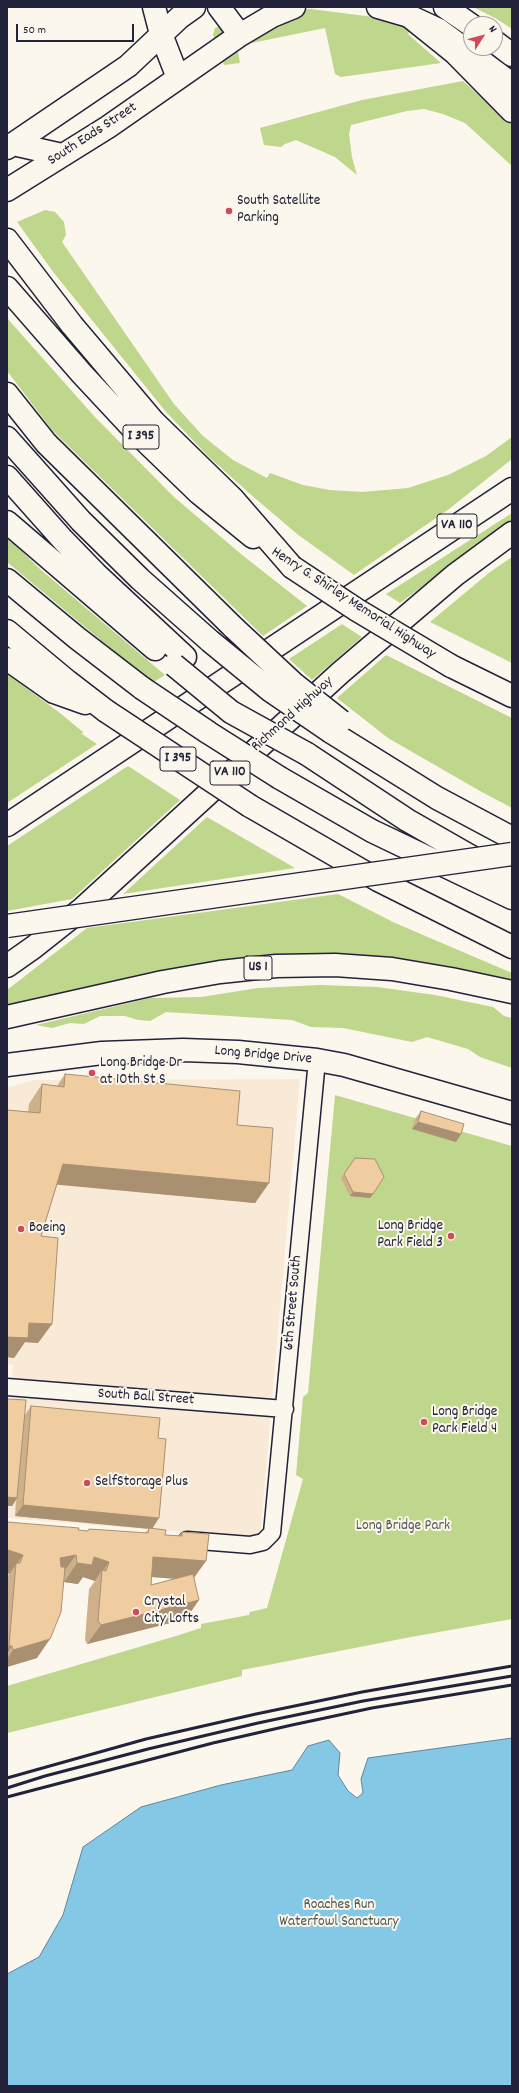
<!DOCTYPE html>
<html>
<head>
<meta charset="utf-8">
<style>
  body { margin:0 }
  #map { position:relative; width:519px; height:2093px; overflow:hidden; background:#fbf7ec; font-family:Dekko,sans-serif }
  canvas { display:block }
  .frame { position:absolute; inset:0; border:8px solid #22223b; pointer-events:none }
  .north { position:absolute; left:463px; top:16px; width:40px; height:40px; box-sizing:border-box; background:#fbf7ec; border:1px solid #a4a2a5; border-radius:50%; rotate:54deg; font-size:11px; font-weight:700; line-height:16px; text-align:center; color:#22223b }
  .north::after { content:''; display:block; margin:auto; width:14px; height:18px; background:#d1495b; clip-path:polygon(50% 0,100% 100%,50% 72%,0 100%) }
  .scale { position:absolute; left:16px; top:24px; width:118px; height:18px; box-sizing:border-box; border:2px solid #22223b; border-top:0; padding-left:5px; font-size:12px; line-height:14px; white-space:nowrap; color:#22223b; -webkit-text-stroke:3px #fbf7ec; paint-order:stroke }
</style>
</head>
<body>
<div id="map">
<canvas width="519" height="2093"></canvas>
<div class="frame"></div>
<div class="north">N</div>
<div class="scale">50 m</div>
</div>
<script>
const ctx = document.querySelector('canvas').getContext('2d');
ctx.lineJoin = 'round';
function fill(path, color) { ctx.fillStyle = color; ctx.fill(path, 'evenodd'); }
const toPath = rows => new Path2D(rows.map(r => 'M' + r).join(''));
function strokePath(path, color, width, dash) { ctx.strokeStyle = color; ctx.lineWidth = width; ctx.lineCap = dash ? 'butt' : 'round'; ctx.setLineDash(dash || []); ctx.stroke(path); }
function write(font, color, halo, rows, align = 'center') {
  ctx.font = font + ' Dekko,sans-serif'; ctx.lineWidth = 4; ctx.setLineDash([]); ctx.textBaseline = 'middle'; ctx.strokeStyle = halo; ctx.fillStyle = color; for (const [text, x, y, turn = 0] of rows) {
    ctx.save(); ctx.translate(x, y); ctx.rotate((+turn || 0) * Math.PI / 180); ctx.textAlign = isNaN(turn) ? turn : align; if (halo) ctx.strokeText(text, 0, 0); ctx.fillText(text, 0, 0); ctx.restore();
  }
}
fill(toPath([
  [300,1079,260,1538,7,1518,7,1457,13,1365,7,1364,7,1088,33,1080]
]), '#f8ead6');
fill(toPath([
  [473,7,512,7,512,29,497,19],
  [311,9,381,18,405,26,410,30,408,34,441,63,341,77,335,74,325,28,237,46,240,63,224,65,213,35,215,28,270,12],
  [463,81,512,125,512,166,465,123,443,114,424,109,407,111,351,125,349,134,352,157,357,175,335,157,296,140,285,144,281,147,264,145,260,128,362,100],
  [45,210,55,212,64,222,66,235,62,242,174,404,203,436,233,460,267,478,270,473,303,485,330,490,362,492,408,488,448,475,486,456,512,437,512,459,449,509,354,575,297,534,249,493,209,457,166,412,54,273,17,222],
  [7,318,94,416,174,497,241,554,307,606,263,636,52,430,7,371],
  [512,513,512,520,400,603,386,594],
  [7,537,40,569,165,675,152,683,7,562],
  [512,557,512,663,430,622,490,572],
  [342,624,362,637,312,680,289,659],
  [386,655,512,718,512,808,480,791,388,738,337,698],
  [7,674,60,713,83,732,82,734,97,744,7,803],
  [128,766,180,800,72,899,7,911,7,846],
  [207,817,295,868,123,894],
  [338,894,395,923,512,973,512,983,337,957,7,1008,7,990,87,928],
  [320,985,377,987,435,995,493,1007,504,1016,512,1018,512,1068,480,1057,468,1049,427,1037,412,1042,343,1028,311,1027,292,1020,166,1012,150,1021,138,1020,125,1016,100,1016,84,1024,70,1023,52,1028,36,1025,150,998,201,997,258,988],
  [335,1095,512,1146,512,1619,411,1637,242,1670,242,1676,7,1733,7,1686,176,1636,201,1628,201,1624,249,1615,250,1612,267,1608,303,1479,296,1475,303,1397,308,1393]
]), '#bfd68d');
const water = toPath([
  [512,1738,512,2086,7,2086,7,1974,39,1957,63,1915,83,1847,141,1807,221,1785,292,1770,308,1746,329,1740,340,1753,338,1775,348,1791,357,1798,363,1793,361,1779,368,1758,512,1738]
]);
fill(water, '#85c8e6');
strokePath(water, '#5d86a2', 1);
const street = toPath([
  [7,1387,285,1409],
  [187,1540,250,1545,263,1542,272,1533,317,1060]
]);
const secondary = toPath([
  [154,7,161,34,178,78],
  [219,7,240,35],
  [378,7,409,16,439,30,512,84],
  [445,7,471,25],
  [495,42,512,55],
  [13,144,62,155],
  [7,148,128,66,180,17,194,7],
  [7,190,108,127,240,35,272,16,294,7],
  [7,1065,102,1053,183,1050,238,1052,317,1060,344,1065,512,1113]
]);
const highway = toPath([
  [409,16,455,53,512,111],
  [7,240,72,325,154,422,233,499,292,567],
  [7,288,82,374,137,433,199,493,253,537],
  [7,394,46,443,234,628],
  [7,438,81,521,140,579,210,641],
  [7,477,63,540,96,574,185,657],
  [7,522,155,649],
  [7,580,77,638,142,688],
  [7,631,67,681,106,711],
  [7,659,54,692,85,703],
  [451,666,512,696],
  [331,732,437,798,512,838],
  [307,754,407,820,512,880],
  [280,778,372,831,512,898],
  [250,806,378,880,512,947],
  [7,825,512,489],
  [7,966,34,947,82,909,340,673,455,575,512,533],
  [7,1017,163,982,220,972,276,966,335,965,392,969,451,979,512,992]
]);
strokePath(street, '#22223b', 19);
strokePath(secondary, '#22223b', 25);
strokePath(highway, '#22223b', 25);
strokePath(street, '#fbf7ec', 16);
strokePath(secondary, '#fbf7ec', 22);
strokePath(highway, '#fbf7ec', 22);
strokePath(toPath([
  [7,1778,146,1739,256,1714,362,1692,512,1666],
  [7,1788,45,1776,148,1749,258,1723,363,1701,512,1676],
  [7,1797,213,1743,292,1725,372,1708,512,1685]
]), '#22223b', 3);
const highwayBridge = toPath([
  [292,567,357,610,451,666],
  [234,628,293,683,341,721],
  [210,641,271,691,331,732],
  [174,665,231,712,307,754],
  [142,688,209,733,280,778],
  [106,711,250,806],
  [7,926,512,854]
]);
strokePath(highwayBridge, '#22223b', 25, []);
strokePath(highwayBridge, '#fbf7ec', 22);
fill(toPath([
  [65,1074,237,1125,269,1183,255,1203,57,1184,41,1236,52,1324,38,1343,25,1342,14,1358,7,1357,7,1110,28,1112,29,1104,42,1084,57,1086],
  [421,1111,461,1134,456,1142,412,1129,415,1119],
  [355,1158,370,1198,350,1196,341,1178],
  [7,1399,25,1415,31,1406,152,1529,165,1535,179,1536,182,1532,206,1561,194,1578,186,1619,87,1644,85,1640,89,1589,95,1581,83,1577,78,1584,64,1582,64,1581,37,1658,7,1667,7,1577,9,1574,7,1522,87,1531,89,1529,145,1533,149,1529,15,1516,16,1500,12,1506,7,1506],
  [151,1577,176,1579,151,1585]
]), '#ceb08a');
fill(toPath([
  [418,1122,461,1134,456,1142,412,1129],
  [63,1164,269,1183,255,1203,50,1184],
  [353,1192,373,1194,370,1198,350,1196],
  [29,1323,52,1324,38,1343,25,1342,14,1358,7,1357,7,1337],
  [7,1497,17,1498,12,1506,7,1506],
  [23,1505,159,1518,152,1529,15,1516],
  [8,1550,23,1555,9,1574,7,1573,7,1551],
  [76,1555,62,1574,60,1558],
  [94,1557,109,1562,102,1572,102,1570,95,1581,83,1577,78,1584,64,1582,77,1563],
  [153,1557,206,1561,192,1580,140,1576],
  [199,1600,186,1619,87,1644,101,1625],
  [50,1639,37,1658,7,1667,7,1659,13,1650],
  [9,1646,12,1646,7,1654,7,1649]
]), '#a89071');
const building = toPath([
  [65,1074,240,1091,237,1125,273,1128,269,1183,63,1164,41,1236,58,1238,52,1324,29,1323,28,1338,7,1337,7,1110,40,1113,42,1084,64,1087,65,1074],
  [421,1111,464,1124,461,1134,418,1122,421,1111],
  [355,1158,375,1159,384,1177,373,1194,353,1192,344,1174,355,1158],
  [7,1399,26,1400,17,1498,7,1497,7,1399],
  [31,1406,160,1418,158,1438,166,1439,159,1518,23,1505,31,1406],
  [7,1522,79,1528,78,1530,88,1531,89,1529,148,1533,149,1528,166,1530,165,1535,182,1536,182,1532,209,1534,206,1561,153,1557,151,1585,193,1574,199,1600,101,1625,98,1621,102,1570,106,1571,109,1562,94,1557,92,1565,77,1563,76,1555,60,1558,61,1567,65,1567,61,1612,50,1639,13,1650,12,1646,9,1646,16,1563,20,1563,23,1555,8,1550,7,1553,7,1522]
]);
fill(building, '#f0cda1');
strokePath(building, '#a89071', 1);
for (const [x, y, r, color] of [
  [229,211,4,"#d1495b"],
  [92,1073,4,"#d1495b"],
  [21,1229,4,"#d1495b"],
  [451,1236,4,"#d1495b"],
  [424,1422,4,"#d1495b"],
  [87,1483,4,"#d1495b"],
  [136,1612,4,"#d1495b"]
]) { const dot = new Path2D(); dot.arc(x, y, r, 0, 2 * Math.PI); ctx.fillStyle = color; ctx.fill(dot); strokePath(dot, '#fbf7ec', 1.5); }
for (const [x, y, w] of [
  [141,437,36],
  [457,526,40],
  [178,759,36],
  [230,773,40],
  [258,968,28]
]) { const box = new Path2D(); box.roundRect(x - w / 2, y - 12, w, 24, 3); ctx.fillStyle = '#fbf7ec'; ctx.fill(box); strokePath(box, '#22223b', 1); }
write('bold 14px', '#22223b', null, [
  ["I 395",141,437],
  ["VA 110",457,526],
  ["I 395",178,759],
  ["VA 110",230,773],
  ["US 1",258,968]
]);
write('15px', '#22223b', '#fbf7ec', [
  ["South Eads Street",93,135,-33],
  ["Henry G. Shirley Memorial Highway",353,604,33],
  ["Richmond Highway",293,715,-42],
  ["Long Bridge Drive",263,1056,5],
  ["6th Street South",294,1303,-85],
  ["South Ball Street",146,1398,4]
]);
write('15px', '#22223b', '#fbf7ec', [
  ["South Satellite",237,202],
  ["Parking",237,219],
  ["Long Bridge Dr",100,1064],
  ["at 10th St S",100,1081],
  ["Long Bridge",443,1227,"right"],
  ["Park Field 3",443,1244,"right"],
  ["Boeing",29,1229],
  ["Long Bridge",432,1413],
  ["Park Field 4",432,1430],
  ["SelfStorage Plus",95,1483],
  ["Crystal",144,1603],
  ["City Lofts",144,1620]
], 'left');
write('15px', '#515854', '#fbf7ec', [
  ["Long Bridge Park",403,1527],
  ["Roaches Run",339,1906],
  ["Waterfowl Sanctuary",339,1923]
]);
</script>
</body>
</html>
